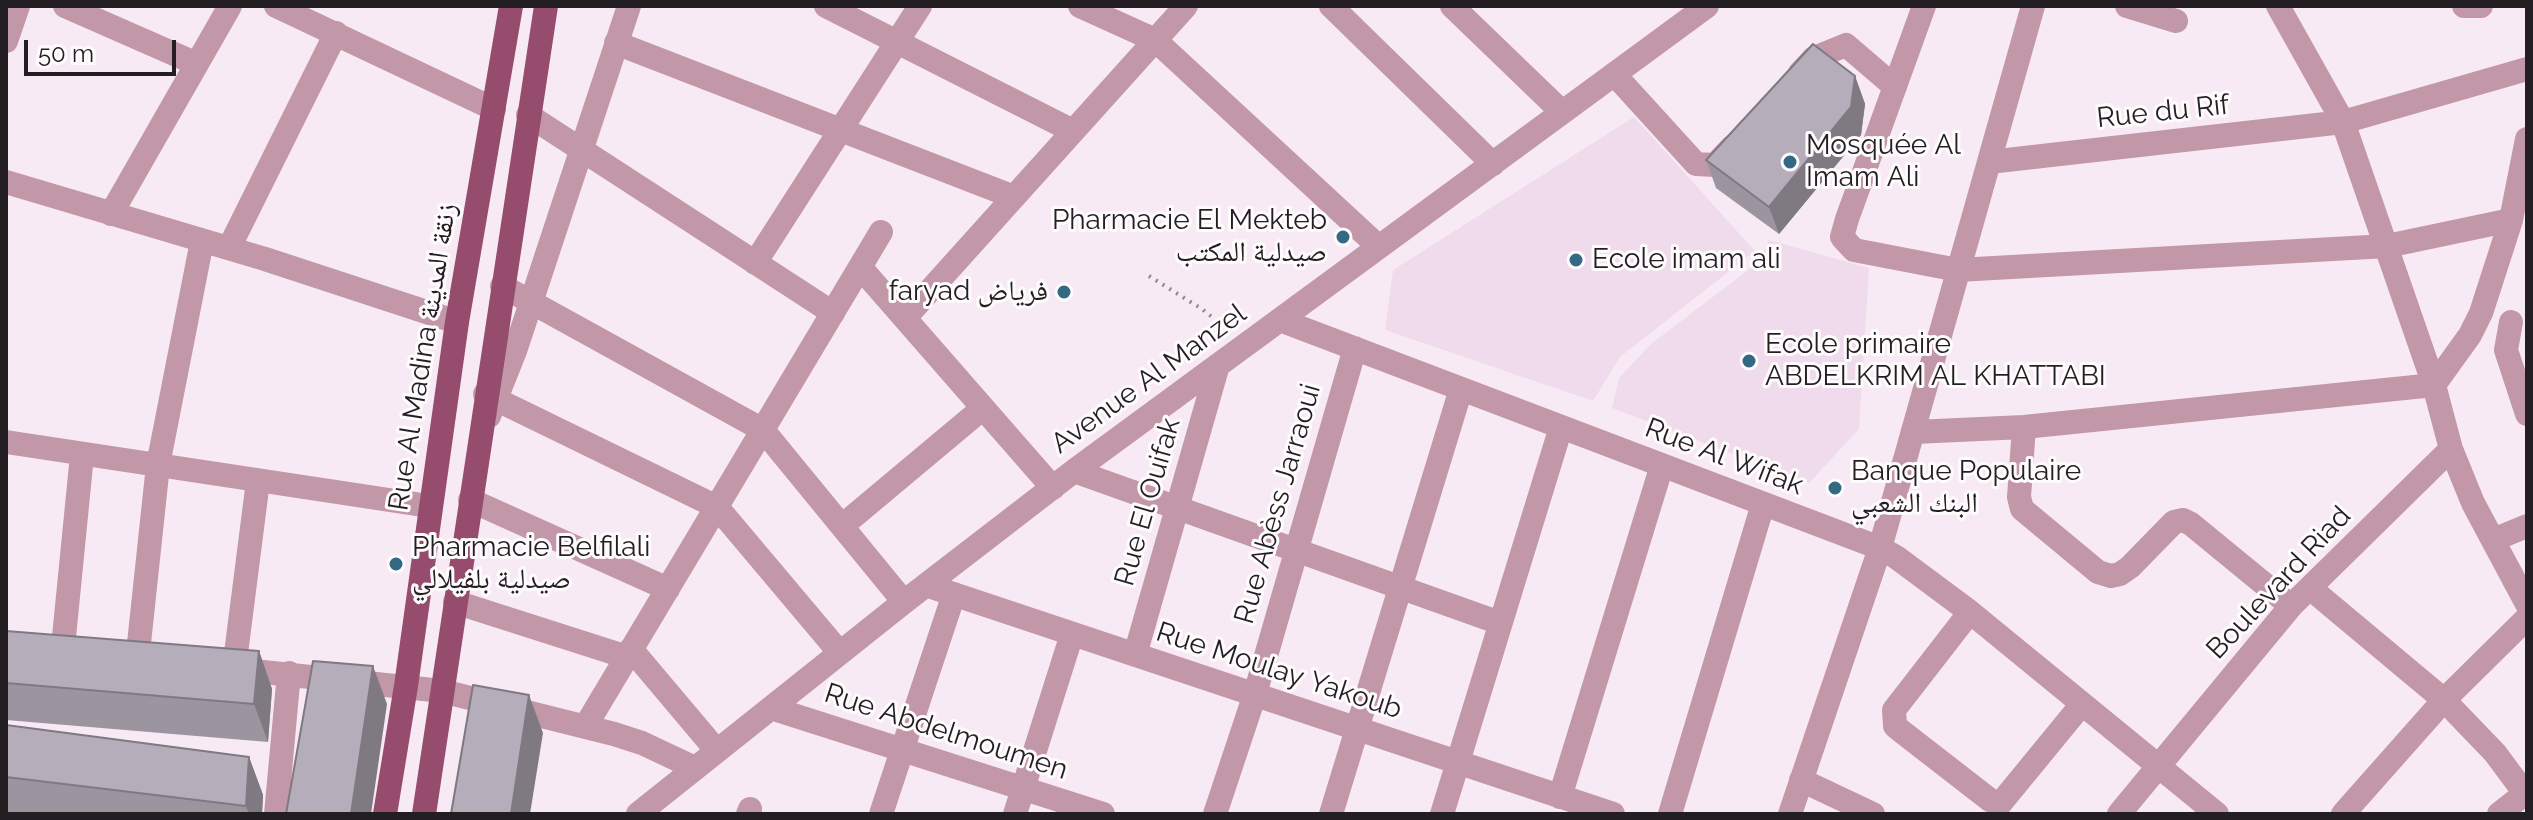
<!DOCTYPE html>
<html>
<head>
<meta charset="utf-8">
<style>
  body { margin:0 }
  #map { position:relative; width:2533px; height:820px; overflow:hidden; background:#f8eaf4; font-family:Raleway,sans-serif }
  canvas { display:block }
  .frame { position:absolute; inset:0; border:8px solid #231e22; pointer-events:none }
  .scale { position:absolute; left:24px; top:40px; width:152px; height:36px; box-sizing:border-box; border:4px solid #231e22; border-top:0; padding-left:10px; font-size:24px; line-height:28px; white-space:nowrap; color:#231e22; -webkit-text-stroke:6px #fefbfd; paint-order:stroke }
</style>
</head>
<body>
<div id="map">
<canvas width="2533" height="820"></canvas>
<div class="frame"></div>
<div class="scale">50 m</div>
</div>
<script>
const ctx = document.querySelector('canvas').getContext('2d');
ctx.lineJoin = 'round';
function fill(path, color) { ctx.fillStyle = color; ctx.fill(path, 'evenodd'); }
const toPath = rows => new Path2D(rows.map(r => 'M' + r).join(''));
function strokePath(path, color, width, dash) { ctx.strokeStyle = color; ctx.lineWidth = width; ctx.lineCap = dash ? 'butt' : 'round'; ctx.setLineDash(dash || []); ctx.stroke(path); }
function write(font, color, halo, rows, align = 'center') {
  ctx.font = font + ' Raleway,"Noto Naskh Arabic",sans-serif'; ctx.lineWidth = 6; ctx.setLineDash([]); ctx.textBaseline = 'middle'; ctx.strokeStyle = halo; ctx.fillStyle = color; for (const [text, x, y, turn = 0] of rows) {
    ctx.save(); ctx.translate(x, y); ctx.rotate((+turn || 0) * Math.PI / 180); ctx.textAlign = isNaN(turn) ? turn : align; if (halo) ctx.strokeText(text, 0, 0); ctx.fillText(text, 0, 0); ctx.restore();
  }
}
fill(toPath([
  [1634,117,1755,251,1620,357,1593,401,1385,330,1393,270],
  [1769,240,1869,268,1859,429,1809,483,1612,408,1619,378,1651,344,1760,261]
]), '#efdbeb');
strokePath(toPath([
  [1149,276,1202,309,1228,330]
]), '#8f868d', 4, [2, 6]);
strokePath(toPath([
  [65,6,197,64],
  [276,6,494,109],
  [826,6,1073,131],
  [1080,6,1155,40,1379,247],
  [1331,6,1493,164],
  [1452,6,1562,112],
  [1924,6,1847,219,1842,237,1854,250,1958,270,2387,246,2511,220],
  [2127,6,2176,21],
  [2278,6,2343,122,2434,385,2451,449,2473,503,2527,604],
  [2464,6,2481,6],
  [6,41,18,6],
  [616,43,1014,197],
  [1800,73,1814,58,1846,45,1895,87],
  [1614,74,1696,164,1715,165,1732,147],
  [528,115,833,313],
  [1989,162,2343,122,2527,69],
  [6,182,265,259,457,322],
  [111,214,230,6],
  [229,248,336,33],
  [755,263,920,6],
  [860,267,1053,488],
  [502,286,763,430,904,602],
  [905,318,1186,6],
  [1280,320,1880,548,1896,557,1970,612,2217,814],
  [2511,322,2506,350,2527,414],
  [485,394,717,507,840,653],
  [489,416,515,351,629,6],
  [2024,427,2019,497,2022,509,2098,572,2111,576,2120,574,2130,567,2174,522,2183,520,2191,524,2291,606],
  [1914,432,2024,427,2434,385,2470,335,2481,313,2511,220,2527,139],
  [6,442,429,506],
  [1074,471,1500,623],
  [470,500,668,589],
  [842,526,983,408],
  [2493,540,2527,526],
  [926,585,1613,814],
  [2310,588,2444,700,2495,753,2527,796],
  [455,602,627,657],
  [1970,612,1894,710,1895,726,1901,731,1990,800,2000,804,2082,704],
  [631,649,717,751],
  [1135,655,1218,365],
  [62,657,82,455],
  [137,662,158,465,202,241],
  [234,669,258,481],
  [235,669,442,691,614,734,642,743,695,768],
  [771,708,1103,814],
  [585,727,881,232],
  [1801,780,1873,814],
  [1560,797,1662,465],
  [276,814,289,673],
  [638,814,904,602,1074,471,1707,6],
  [748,814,750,809],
  [881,814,954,594],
  [1015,814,1072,634],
  [1215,814,1255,694,1355,348],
  [1331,814,1461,389],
  [1442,814,1561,427],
  [1670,814,1763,504],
  [1790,814,1880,548,2033,6],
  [2119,814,2291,606,2451,449],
  [2343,814,2444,700,2527,618],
  [2499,814,2527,792]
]), '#c297a7', 24);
strokePath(toPath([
  [385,814,406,686,457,322,511,6],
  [424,814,546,6]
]), '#954c6d', 24);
fill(toPath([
  [1855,76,1865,104,1861,135,1779,234,1716,188,1706,160],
  [6,631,259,651,272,689,268,742,6,720],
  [6,725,249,757,263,795,262,814,15,814,6,813]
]), '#9c95a0');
fill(toPath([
  [1855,76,1865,104,1861,135,1779,234,1769,207],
  [259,651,272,689,268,742,254,704],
  [373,666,387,704,371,814,351,814],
  [529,695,543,733,530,814,511,814],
  [249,757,263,795,262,814,249,814,246,806]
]), '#7f7982');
const building = toPath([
  [1813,44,1855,76,1851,107,1769,207,1706,160,1813,44],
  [6,631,259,651,254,704,6,683,6,631],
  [313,661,373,666,351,814,286,814,313,661],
  [473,685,529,695,511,814,451,814,473,685],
  [6,725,249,757,246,806,6,777,6,725]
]);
fill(building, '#b5adba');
strokePath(building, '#7f7982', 2);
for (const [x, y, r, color] of [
  [1790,162,8,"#336984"],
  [1343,237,8,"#336984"],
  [1576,260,8,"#336984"],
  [1064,292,8,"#336984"],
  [1749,361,8,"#336984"],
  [1835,488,8,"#336984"],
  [396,564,8,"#336984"]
]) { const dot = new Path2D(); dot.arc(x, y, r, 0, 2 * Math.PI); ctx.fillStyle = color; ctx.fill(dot); strokePath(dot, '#fefbfd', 3); }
write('28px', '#231e22', '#fefbfd', [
  ["Rue du Rif",2163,112,-6],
  ["Rue Al Madina زنقة المدينة",423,357,-81],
  ["Avenue Al Manzel",1149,379,-36],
  ["Rue Al Wifak",1724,457,21],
  ["Rue El Ouifak",1148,502,-74],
  ["Rue Abèss Jarraoui",1278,504,-74],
  ["Boulevard Riad",2279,583,-47],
  ["Rue Moulay Yakoub",1279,671,18],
  ["Rue Abdelmoumen",946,732,18]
]);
write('28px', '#231e22', '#fefbfd', [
  ["Mosquée Al",1806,146],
  ["Imam Ali",1806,178],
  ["Pharmacie El Mekteb",1327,221,"right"],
  ["صيدلية المكتب",1327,253,"right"],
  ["Ecole imam ali",1592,260],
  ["faryad فرياض",1048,292,"right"],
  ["Ecole primaire",1765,345],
  ["ABDELKRIM AL KHATTABI",1765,377],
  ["Banque Populaire",1851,472],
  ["البنك الشعبي",1851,504],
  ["Pharmacie Belfilali",412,548],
  ["صيدلية بلفيلالي",412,580]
], 'left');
</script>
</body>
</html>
